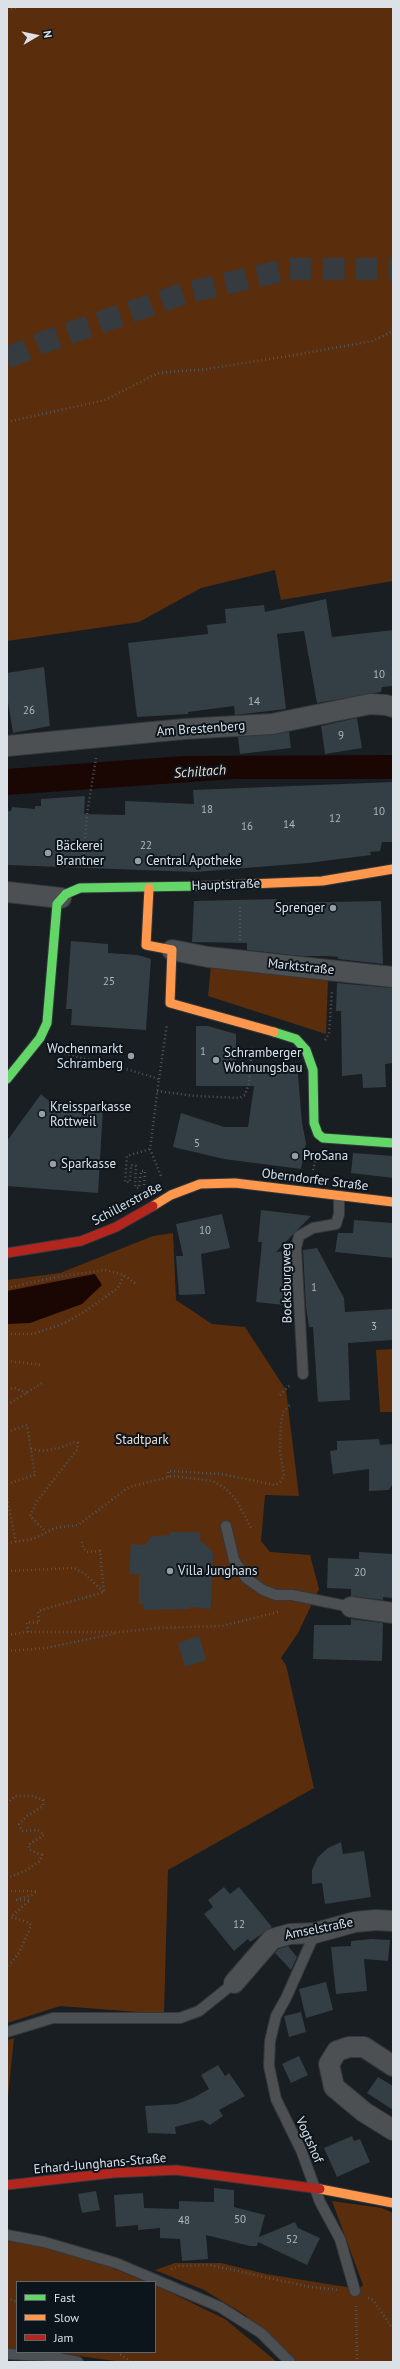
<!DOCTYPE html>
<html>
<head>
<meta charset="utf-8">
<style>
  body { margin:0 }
  #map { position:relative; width:400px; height:2369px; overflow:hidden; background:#191e22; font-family:"PT Sans",sans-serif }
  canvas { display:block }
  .frame { position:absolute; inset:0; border:8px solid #dbe1e7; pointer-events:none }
  .legend { position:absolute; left:16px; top:2281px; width:140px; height:72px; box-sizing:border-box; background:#0c151c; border:1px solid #5f676d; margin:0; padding:5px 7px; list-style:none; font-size:12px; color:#dbe1e7 }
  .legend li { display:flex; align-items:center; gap:8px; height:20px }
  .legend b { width:20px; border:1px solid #5f676d }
  .north { position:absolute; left:16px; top:16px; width:40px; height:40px; -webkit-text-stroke:3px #0c151c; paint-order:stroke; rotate:81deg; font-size:11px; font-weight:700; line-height:16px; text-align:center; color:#dbe1e7 }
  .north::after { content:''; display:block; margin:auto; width:14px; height:18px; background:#dbe1e7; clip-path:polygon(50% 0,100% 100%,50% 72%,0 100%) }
</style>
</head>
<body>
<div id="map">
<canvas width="400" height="2369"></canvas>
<div class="frame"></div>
<ul class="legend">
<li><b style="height:5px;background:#63d668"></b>Fast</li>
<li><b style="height:5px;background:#ff974d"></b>Slow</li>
<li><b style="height:5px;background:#b3261e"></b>Jam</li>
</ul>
<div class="north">N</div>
</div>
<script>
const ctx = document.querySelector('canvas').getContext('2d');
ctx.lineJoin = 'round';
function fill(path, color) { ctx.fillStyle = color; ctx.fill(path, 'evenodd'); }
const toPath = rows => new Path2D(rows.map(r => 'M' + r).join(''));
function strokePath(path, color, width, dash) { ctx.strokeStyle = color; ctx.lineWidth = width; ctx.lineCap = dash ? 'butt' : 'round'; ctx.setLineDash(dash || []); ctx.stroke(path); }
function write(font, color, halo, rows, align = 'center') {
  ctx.font = font + ' "PT Sans",sans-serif'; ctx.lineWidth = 4; ctx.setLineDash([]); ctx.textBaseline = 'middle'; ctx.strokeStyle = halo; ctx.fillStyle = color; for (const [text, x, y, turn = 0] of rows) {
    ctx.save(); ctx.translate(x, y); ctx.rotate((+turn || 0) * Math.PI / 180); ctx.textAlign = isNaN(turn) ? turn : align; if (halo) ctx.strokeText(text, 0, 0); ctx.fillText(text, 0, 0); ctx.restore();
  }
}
fill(toPath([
  [7,7,393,7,393,581,281,600,275,570,201,588,139,622,7,641],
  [211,966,328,979,326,1034,208,996],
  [173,1233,176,1300,212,1324,245,1327,286,1390,299,1496,265,1495,261,1541,270,1552,310,1555,319,1589,298,1633,281,1658,286,1665,314,1788,168,1870,164,2014,60,2006,7,2023,7,1280,60,1273,153,1236],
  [393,1349,393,1412,380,1412,376,1350],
  [14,2038,7,2106,7,2040],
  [332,2201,382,2208,393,2213,393,2362,296,2362,245,2315,204,2290,155,2270,175,2263,221,2263,266,2274,359,2289,363,2285],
  [7,2241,43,2247,105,2265,147,2282,17,2282,17,2349,7,2349],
  [155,2285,225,2319,277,2362,123,2362,49,2352,155,2352]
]), '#5a2e0c');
fill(toPath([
  [393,755,393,779,234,779,7,795,7,769,183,756],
  [95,1274,102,1285,82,1304,30,1323,7,1324,7,1291]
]), '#1a0703');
fill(toPath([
  [326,599,332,637,393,630,393,686,382,687,381,692,317,703,304,631,277,634,286,709,235,715,234,706,188,712,188,714,137,717,128,643,208,634,207,625,226,623,225,609,264,605,265,612],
  [44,667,50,726,13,733,7,696,7,673],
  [357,718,362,748,325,754,321,726],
  [289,732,291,748,240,754,238,737],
  [393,782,393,842,382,842,380,851,370,852,371,855,308,863,195,872,7,865,7,811,11,811,12,807,35,809,35,806,41,806,41,799,85,796,84,814,125,815,125,801,194,804,193,790],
  [277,899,277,903,381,901,383,964,338,959,338,957,326,956,301,956,247,950,247,943,192,942,194,901],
  [71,941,108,944,108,953,138,955,151,959,146,1030,71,1025,72,1009,66,1009],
  [337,983,393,988,393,1063,385,1064,386,1087,363,1088,362,1074,342,1076,341,1011,336,1011],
  [196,1026,208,1026,236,1034,236,1071,297,1063,302,1123,306,1143,301,1169,224,1159,173,1147,181,1113,224,1127,248,1127,254,1086,196,1086],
  [41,1094,56,1107,103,1109,98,1193,7,1186,7,1141],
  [353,1153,393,1156,393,1178,351,1173],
  [261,1210,311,1216,276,1252,290,1251,293,1306,256,1302,262,1242,258,1242],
  [222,1214,230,1248,201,1254,205,1294,179,1295,176,1256,183,1256,176,1224],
  [354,1220,393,1223,393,1258,335,1252,338,1233,353,1233],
  [317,1248,344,1298,345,1312,393,1309,393,1340,348,1343,350,1400,318,1402,313,1327,309,1327,306,1307,303,1250],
  [379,1439,380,1445,393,1444,393,1483,389,1490,369,1491,369,1469,333,1474,330,1451,337,1450,337,1441],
  [170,1532,200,1532,200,1540,213,1552,211,1609,190,1607,190,1609,143,1610,144,1604,139,1604,139,1574,129,1574,131,1544,145,1545,152,1536,170,1535],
  [359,1552,393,1554,392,1598,383,1597,383,1600,351,1596,351,1589,327,1588,328,1558,359,1559],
  [351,1619,383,1623,382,1661,313,1659,314,1625,351,1625],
  [199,1636,206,1660,185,1667,178,1643],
  [341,1842,343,1854,364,1851,371,1897,325,1904,322,1883,312,1884,312,1870,318,1857,328,1848],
  [224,1887,230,1894,239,1887,272,1927,250,1942,248,1939,234,1951,204,1914,213,1907,208,1900],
  [372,1939,390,1940,388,1961,364,1959,367,1991,336,1994,331,1947,351,1946,351,1941],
  [288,1946,297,1957,291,1970,275,1953,278,1949],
  [326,1982,333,2010,306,2018,299,1989],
  [301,2012,306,2032,289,2037,284,2016],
  [299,2056,308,2075,291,2083,282,2064],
  [218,2065,225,2076,229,2073,245,2096,219,2110,223,2116,210,2125,202,2120,175,2127,176,2134,148,2133,145,2106,177,2104,193,2098,209,2089,201,2075],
  [378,2077,393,2086,393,2110,367,2093],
  [352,2136,354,2141,360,2139,370,2162,337,2177,324,2148],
  [214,2188,234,2190,234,2207,265,2215,259,2237,295,2222,298,2228,320,2238,307,2265,258,2242,257,2246,250,2246,206,2235,208,2259,182,2261,180,2239,160,2238,160,2228,138,2230,138,2225,116,2227,114,2195,143,2193,144,2208,179,2209,179,2201,214,2202],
  [96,2191,100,2210,82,2213,78,2194]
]), '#343e45');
strokePath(toPath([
  [7,358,44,342,185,293,289,269,393,269]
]), '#363b40', 22, [22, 11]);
const lane = toPath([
  [303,1374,296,1248,299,1236,313,1228,336,1224,339,1214,339,1196],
  [226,1526,234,1560,246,1578,263,1590,276,1595,292,1595,351,1607],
  [315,1933,286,1998,276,2016,270,2041,269,2066,276,2099,301,2150,320,2202,340,2239,355,2291],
  [7,2032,53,2018,180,2018,199,2011,234,1983],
  [7,2235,44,2242,116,2263,220,2307,261,2333,290,2362],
  [7,2354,48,2356,78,2362]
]);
const street = toPath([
  [7,746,184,729,272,724,370,704,386,705,393,707],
  [7,892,61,898],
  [172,950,208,957,393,977],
  [351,1607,393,1613],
  [234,1983,272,1939,290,1934,315,1933,355,1922,376,1920,393,1921],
  [393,2066,364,2047,349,2047,337,2051,329,2064,334,2087,364,2112,393,2130]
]);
const fast = toPath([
  [274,1032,296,1039,306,1050,313,1070,314,1123,318,1134,323,1138,393,1143],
  [7,1079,40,1038,47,1023,57,904,66,894,80,888,201,886]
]);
const slow = toPath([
  [201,886,322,881,393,869],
  [149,888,146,945,172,950,170,1003,274,1032],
  [153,1206,171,1195,200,1184,235,1183,393,1202],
  [320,2189,393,2203]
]);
const jam = toPath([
  [7,1253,81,1241,116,1227,153,1206],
  [7,2185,113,2173,176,2170,320,2189]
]);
strokePath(lane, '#34373b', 12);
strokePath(street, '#34373b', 22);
strokePath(fast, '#34373b', 11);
strokePath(slow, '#34373b', 11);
strokePath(jam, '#34373b', 11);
strokePath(toPath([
  [7,10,19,7],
  [7,422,105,400,158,373,207,369,301,354,372,341,393,331],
  [83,866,87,814,96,758],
  [240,940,240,907],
  [325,1040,329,1034,332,991],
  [57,1052,123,1068,159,1079,150,1149,161,1176],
  [159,1079,167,1024],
  [157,1091,195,1096,240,1098,245,1095,249,1083,252,1047],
  [313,1170,316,1159],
  [144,1185,145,1171,141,1171,139,1188,135,1187,136,1166,131,1165,130,1182,125,1182,127,1156,150,1149],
  [7,1288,56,1277,105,1270,124,1275,136,1284],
  [7,1334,33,1334,63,1324,81,1314,118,1288,124,1275],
  [7,1361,43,1365],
  [7,1390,14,1388,27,1393],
  [280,1395,291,1384],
  [7,1405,42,1383],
  [7,1432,27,1425,35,1475,7,1484],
  [31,1449,41,1451,60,1448,73,1442,78,1443,77,1450,37,1501,30,1516,45,1531],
  [168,1477,168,1471,221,1474,275,1485,280,1482,284,1476,280,1451,281,1423,283,1412,290,1405],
  [7,1498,16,1543],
  [7,1543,33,1539,55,1528,78,1525,129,1487,173,1476,213,1481,225,1488,237,1501,251,1528],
  [7,1571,74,1568,85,1574,104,1592],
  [28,1632,27,1622,39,1623,38,1611,104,1592,100,1551,87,1552,83,1548,82,1542],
  [7,1635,28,1632,122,1632,156,1628,222,1626,278,1612],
  [7,1651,46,1648,117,1633],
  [7,1804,15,1796,32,1796,43,1800,43,1806,27,1816,19,1824,22,1831,38,1830,44,1835,28,1845,30,1850,42,1855,40,1861,25,1871,7,1878],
  [7,1891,37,1891,32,1895,17,1899,17,1900,30,1900,11,1917,30,1923,31,1926,19,1953,7,1968],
  [171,2269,179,2266,210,2265,310,2287,339,2290],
  [7,2298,17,2302],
  [368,2298,373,2300,393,2329],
  [356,2306,357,2362],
  [117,2352,131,2362]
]), '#535659', 2.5, [1, 3]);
strokePath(lane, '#4d5053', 10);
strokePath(street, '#4d5053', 20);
strokePath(fast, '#63d668', 9);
strokePath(slow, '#ff974d', 9);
strokePath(jam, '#b3261e', 9);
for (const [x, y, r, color] of [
  [48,853,4,"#979da2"],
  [138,861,4,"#979da2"],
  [333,908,4,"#979da2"],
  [131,1056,4,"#979da2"],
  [216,1060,4,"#979da2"],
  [42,1114,4,"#979da2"],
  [295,1156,4,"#979da2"],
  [53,1164,4,"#979da2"],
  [170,1571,4,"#979da2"]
]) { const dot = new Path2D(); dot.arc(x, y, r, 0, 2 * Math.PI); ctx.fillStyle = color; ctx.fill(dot); strokePath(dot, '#0c151c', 1.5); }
write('11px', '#b1b8be', null, [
  ["10",379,675],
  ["14",254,702],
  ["26",29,711],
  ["9",341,736],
  ["18",207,810],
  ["10",379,812],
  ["12",335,819],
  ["14",289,825],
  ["16",247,827],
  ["22",146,846],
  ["25",109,982],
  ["1",203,1052],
  ["5",197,1144],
  ["10",205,1231],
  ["1",314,1288],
  ["3",374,1327],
  ["20",360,1573],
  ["12",239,1925],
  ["50",240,2220],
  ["48",184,2221],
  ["52",292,2240]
]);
write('13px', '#dbe1e7', '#0c151c', [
  ["Am Brestenberg",201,729,-4],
  ["Hauptstraße",226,885,-2],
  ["Marktstraße",301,967,6],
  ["Oberndorfer Straße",315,1180,7],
  ["Schillerstraße",127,1204,-28],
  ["Bocksburgweg",287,1283,-91],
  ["Amselstraße",319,1929,-11],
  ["Vogtshof",309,2140,66],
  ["Erhard-Junghans-Straße",100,2164,-5]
]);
write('13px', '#dbe1e7', '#0c151c', [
  ["Bäckerei",56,846],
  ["Brantner",56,861],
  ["Central Apotheke",146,861],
  ["Sprenger",325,908,"right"],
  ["Wochenmarkt",123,1049,"right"],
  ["Schramberg",123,1064,"right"],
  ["Schramberger",224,1053],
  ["Wohnungsbau",224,1068],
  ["Kreissparkasse",50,1107],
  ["Rottweil",50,1122],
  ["ProSana",303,1156],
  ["Sparkasse",61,1164],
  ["Villa Junghans",178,1571]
], 'left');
write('13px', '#f2dccf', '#0c151c', [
  ["Stadtpark",142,1440]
]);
write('italic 14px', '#f0dbce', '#0c151c', [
  ["Schiltach",200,772,-4]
]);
</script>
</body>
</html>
